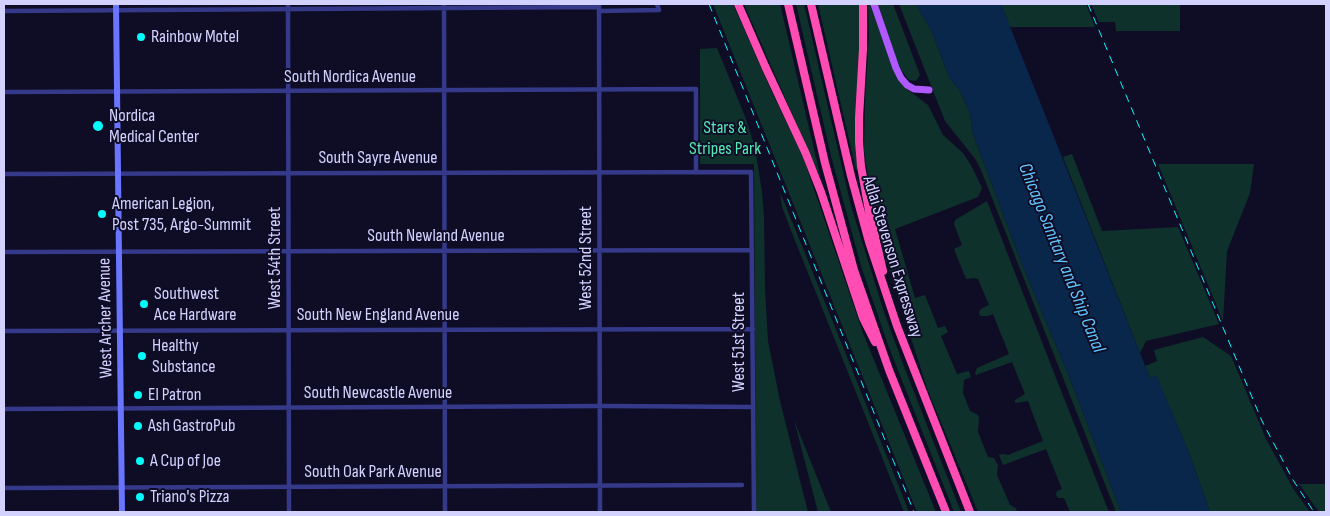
<!DOCTYPE html>
<html>
<head>
<meta charset="utf-8">
<style>
  body { margin:0 }
  #map { position:relative; width:1330px; height:516px; overflow:hidden; background:#0f0d26; font-family:"Sofia Sans Condensed",sans-serif }
  canvas { display:block }
  .frame { position:absolute; inset:0; border:5px solid #d3d2ff; pointer-events:none }
</style>
</head>
<body>
<div id="map">
<canvas width="1330" height="516"></canvas>
<div class="frame"></div>
</div>
<script>
const ctx = document.querySelector('canvas').getContext('2d');
ctx.lineJoin = 'round';
function fill(path, color) { ctx.fillStyle = color; ctx.fill(path, 'evenodd'); }
const toPath = rows => new Path2D(rows.map(r => 'M' + r).join(''));
function strokePath(path, color, width, dash) { ctx.strokeStyle = color; ctx.lineWidth = width; ctx.lineCap = dash ? 'butt' : 'round'; ctx.setLineDash(dash || []); ctx.stroke(path); }
function write(font, color, halo, rows, align = 'center') {
  ctx.font = font + ' "Sofia Sans Condensed",sans-serif'; ctx.lineWidth = 4; ctx.setLineDash([]); ctx.textBaseline = 'middle'; ctx.strokeStyle = halo; ctx.fillStyle = color; for (const [text, x, y, turn = 0] of rows) {
    ctx.save(); ctx.translate(x, y); ctx.rotate((+turn || 0) * Math.PI / 180); ctx.textAlign = isNaN(turn) ? turn : align; if (halo) ctx.strokeText(text, 0, 0); ctx.fillText(text, 0, 0); ctx.restore();
  }
}
fill(toPath([
  [713,4,733,4,770,88,803,157,863,333,936,512,917,512],
  [744,4,780,4,820,175,819,175],
  [796,4,804,4,851,206,884,312,903,364,961,512,954,512,888,345,861,266,831,156],
  [818,4,860,4,858,170,856,170],
  [868,4,872,4,895,71,904,87,928,105,943,135,963,153,972,167,982,188,978,197,895,229,915,298,925,295,938,328,945,326,948,332,941,336,957,374,969,371,971,377,964,380,963,393,970,411,978,415,979,417,978,432,988,457,994,458,998,465,997,475,1010,505,1016,508,1017,512,978,512,927,388,887,263,872,202,864,149,865,104,869,35],
  [878,4,893,4,920,75,916,81,909,80,898,66],
  [899,4,916,4,933,34,949,77,960,91,970,114,973,134,1021,262,1068,374,1121,512,1116,512,981,170,976,160,945,121],
  [1001,4,1086,4,1095,27,1010,27],
  [1091,4,1180,4,1180,31,1116,31,1115,22,1099,22],
  [717,48,746,119,755,148,762,192,764,217,765,289,768,341,780,401,808,512,756,512,754,164,700,164,700,49],
  [1072,154,1102,231,1178,227,1219,324,1146,341,1140,353,1063,157],
  [1158,164,1254,164,1250,193,1227,251,1223,321],
  [780,192,841,342,909,512,904,512,794,238,782,207],
  [987,201,1056,378,1109,512,1070,512,1064,498,1058,498,1056,495,1057,491,1062,489,1046,449,1003,465,999,455,1002,454,1008,455,1043,441,1028,401,1015,403,1015,400,1025,394,1012,362,976,375,975,373,977,368,1009,354,993,314,988,316,980,316,979,312,981,309,989,305,978,279,974,278,966,279,954,249,962,245,954,224,955,220],
  [1203,337,1231,356,1266,439,1294,490,1310,512,1210,512,1188,450,1156,376,1150,378,1145,366,1157,361,1154,350],
  [794,420,831,512,818,512],
  [1299,484,1326,484,1326,512,1319,512]
]), '#0f312c');
fill(toPath([
  [916,4,1001,4,1150,378,1156,375,1188,450,1210,512,1121,512,1068,374,1021,262,973,134,970,114,960,91,949,77,933,34]
]), '#08274b');
strokePath(toPath([
  [288,4,289,512],
  [444,4,445,512],
  [599,4,600,512],
  [4,11,599,7],
  [599,11,659,10,657,4],
  [4,92,696,89,696,172],
  [4,174,751,172,754,512],
  [4,252,752,250],
  [4,331,753,329],
  [4,409,606,406,753,407],
  [4,488,742,485]
]), '#343989', 4.5);
strokePath(toPath([
  [116,4,122,512]
]), '#6975ff', 6);
strokePath(toPath([
  [874,4,896,68,901,78,907,85,914,89,929,90]
]), '#b059ff', 7);
strokePath(toPath([
  [738,4,765,66,806,154,821,192,863,318,875,342],
  [788,4,825,163,854,270,889,370,946,512],
  [811,4,851,176,869,242,897,326,970,512],
  [863,4,863,49,859,118,859,142,861,166,869,211,883,271]
]), '#ff4db4', 8);
strokePath(toPath([
  [709,4,914,512],
  [1088,4,1262,421,1293,480,1314,512]
]), '#00fdfd', 1, [8, 6]);
for (const [x, y, r, color] of [
  [141,37,5,"#00fdfd"],
  [98,126,6,"#00fdfd"],
  [102,214,5,"#00fdfd"],
  [144,304,5,"#00fdfd"],
  [142,356,5,"#00fdfd"],
  [138,395,5,"#00fdfd"],
  [138,426,5,"#00fdfd"],
  [140,461,5,"#00fdfd"],
  [140,497,5,"#00fdfd"]
]) { const dot = new Path2D(); dot.arc(x, y, r, 0, 2 * Math.PI); ctx.fillStyle = color; ctx.fill(dot); strokePath(dot, '#0f0d26', 2); }
write('18px', '#d3d2ff', '#0f0d26', [
  ["Rainbow Motel",151,37],
  ["Nordica",109,116],
  ["Medical Center",109,137],
  ["American Legion,",112,204],
  ["Post 735, Argo-Summit",112,225],
  ["Southwest",154,294],
  ["Ace Hardware",154,315],
  ["Healthy",152,346],
  ["Substance",152,367],
  ["El Patron",148,395],
  ["Ash GastroPub",148,426],
  ["A Cup of Joe",150,461],
  ["Triano's Pizza",150,497]
], 'left');
write('18px', '#d3d2ff', '#0f0d26', [
  ["South Nordica Avenue",350,77],
  ["South Sayre Avenue",378,158],
  ["South Newland Avenue",436,236],
  ["Adlai Stevenson Expressway",892,257,73],
  ["West 54th Street",275,258,-90],
  ["West 52nd Street",586,258,-90],
  ["South New England Avenue",378,315],
  ["West Archer Avenue",106,318,-91],
  ["West 51st Street",739,342,-90],
  ["South Newcastle Avenue",378,393],
  ["South Oak Park Avenue",373,472]
]);
write('18px', '#54e9b5', '#0f0d26', [
  ["Stars &",725,128],
  ["Stripes Park",725,149]
]);
write('italic 19px', '#60c6ff', '#0f0d26', [
  ["Chicago Sanitary and Ship Canal",1061,258,68]
]);
</script>
</body>
</html>
